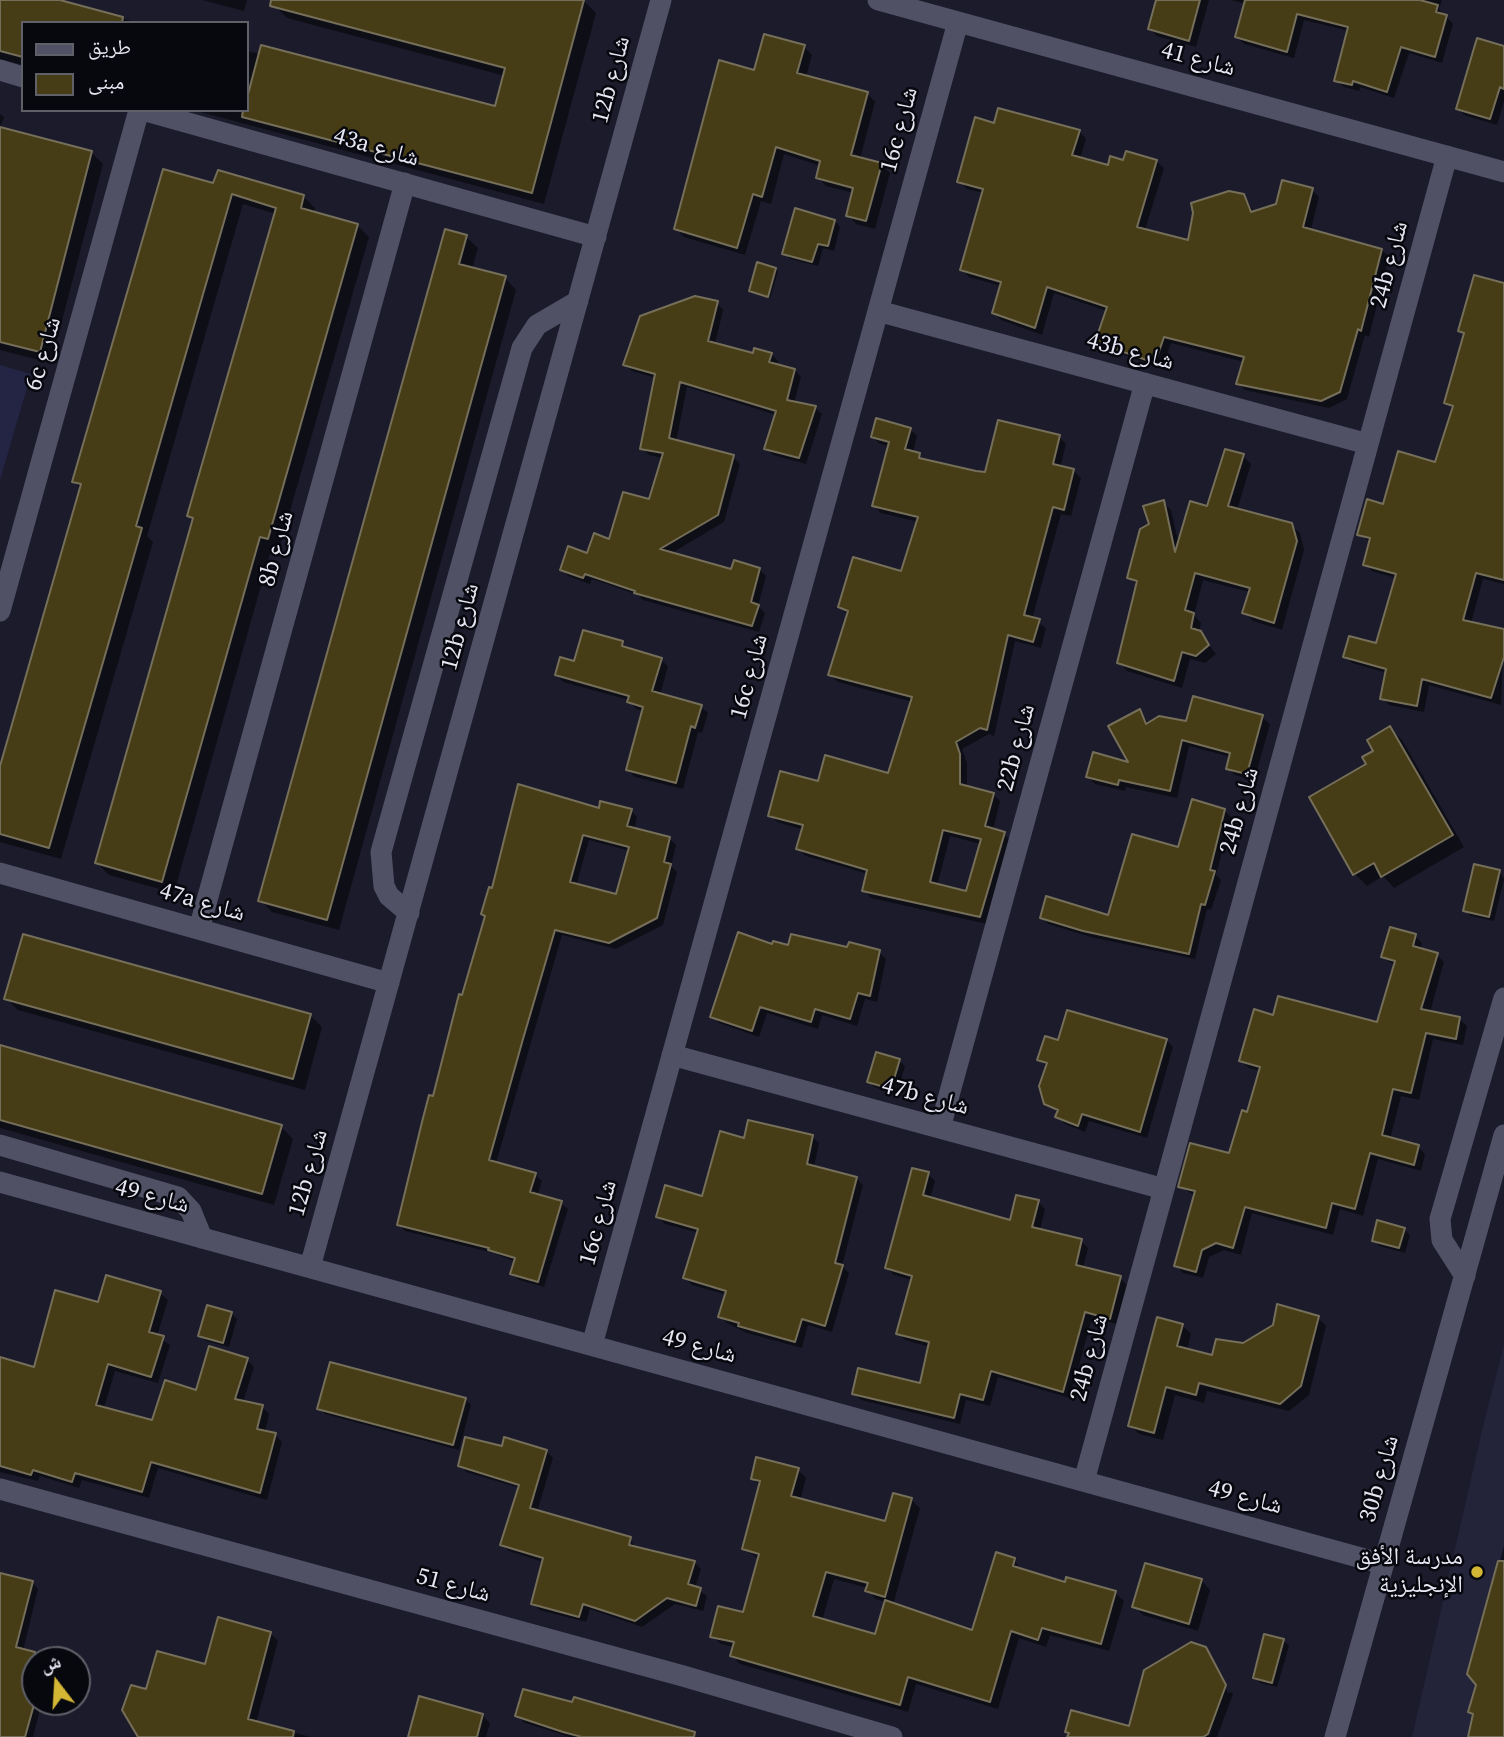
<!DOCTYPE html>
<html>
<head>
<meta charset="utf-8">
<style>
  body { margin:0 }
  #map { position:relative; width:1504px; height:1737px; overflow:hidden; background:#1b1b2c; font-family:"Source Serif 4","Noto Naskh Arabic",serif }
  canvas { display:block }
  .legend { position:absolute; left:21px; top:21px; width:228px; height:91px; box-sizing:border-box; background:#07070e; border:2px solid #606069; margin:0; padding:9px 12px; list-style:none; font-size:21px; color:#e5e6f2 }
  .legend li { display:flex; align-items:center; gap:14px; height:35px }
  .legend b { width:35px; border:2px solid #606069 }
  .north { position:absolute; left:21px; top:1646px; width:70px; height:70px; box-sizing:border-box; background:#07070e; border:2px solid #606069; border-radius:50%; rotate:343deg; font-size:19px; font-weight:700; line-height:28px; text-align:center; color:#e5e6f2 }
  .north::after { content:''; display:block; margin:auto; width:24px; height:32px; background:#d4b635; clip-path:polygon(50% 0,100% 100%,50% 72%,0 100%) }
</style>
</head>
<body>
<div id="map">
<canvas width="1504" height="1737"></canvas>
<ul class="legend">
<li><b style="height:9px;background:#505165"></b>طريق</li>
<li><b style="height:19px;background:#463c15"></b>مبنى</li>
</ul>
<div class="north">ش</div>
</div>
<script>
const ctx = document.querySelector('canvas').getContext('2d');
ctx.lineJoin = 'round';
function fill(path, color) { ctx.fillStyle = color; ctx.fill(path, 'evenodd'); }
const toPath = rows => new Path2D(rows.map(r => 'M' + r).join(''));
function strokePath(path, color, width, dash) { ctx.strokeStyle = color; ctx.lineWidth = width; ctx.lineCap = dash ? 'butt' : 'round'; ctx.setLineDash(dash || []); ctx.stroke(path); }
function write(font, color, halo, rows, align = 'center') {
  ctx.font = font + ' "Source Serif 4","Noto Naskh Arabic",serif'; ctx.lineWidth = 5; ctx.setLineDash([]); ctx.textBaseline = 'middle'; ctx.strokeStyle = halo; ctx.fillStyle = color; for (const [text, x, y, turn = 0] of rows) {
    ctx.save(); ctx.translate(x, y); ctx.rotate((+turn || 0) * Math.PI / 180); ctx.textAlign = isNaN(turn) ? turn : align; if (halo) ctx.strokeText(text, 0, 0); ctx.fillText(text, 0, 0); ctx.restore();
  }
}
fill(toPath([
  [1504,1345,1504,1737,1412,1737,1484,1422]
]), '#23233a');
fill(toPath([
  [0,365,31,374,0,480]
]), '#242444');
fill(toPath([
  [0,0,53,0,139,23,23,23,23,65,0,59],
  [202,0,247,0,244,11],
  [277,0,584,1,596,13,544,204,193,110,247,110,247,51,496,108,505,76,287,18,275,6],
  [1158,0,1209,0,1196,47,1157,36,1150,29],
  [1231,0,1442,0,1439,9,1453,24,1442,63,1409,53,1394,98,1360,87,1359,91,1344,87,1336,80,1349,31,1304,20,1294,58,1244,44,1237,37,1246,4],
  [1504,46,1504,101,1497,125,1464,115,1457,108],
  [804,47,812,55,806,77,867,93,875,102,860,159,882,165,890,173,875,229,856,224,848,215,854,193,826,186,818,177,821,166,784,154,771,204,761,201,745,255,684,237,676,229,755,72],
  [0,114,4,117,0,128],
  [995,125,1079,131,1086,139,1080,159,1109,167,1124,162,1156,161,1164,168,1145,230,1189,242,1243,195,1255,213,1312,190,1319,197,1311,229,1382,250,1389,257,1369,337,1365,335,1347,399,1329,408,1245,390,1238,383,1244,362,1171,343,1162,369,1105,348,1097,341,1107,311,1054,293,1042,335,1001,320,994,312,1001,286,969,277,962,270,984,193,967,189,959,181],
  [91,152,103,164,51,363,0,350,0,171],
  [214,185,303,196,315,208,313,213,357,225,369,237,279,549,272,547,174,893,109,875,97,863,194,520,189,516,276,214,243,204,147,536,153,542,61,859,0,842,0,772,81,489,74,482],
  [835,221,840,227,834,251,823,248,818,266,790,259,784,253],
  [466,237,478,248,472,269,505,278,516,290,339,930,272,912,260,900],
  [776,269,778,272,770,298,751,290],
  [1504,285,1504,584,1483,579,1471,623,1504,631,1501,705,1429,685,1424,712,1389,705,1382,698,1387,673,1352,663,1345,656,1377,645,1396,578,1372,571,1365,564,1371,543,1359,534,1385,506,1436,464,1454,410,1446,403,1465,336,1460,331],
  [717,303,723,310,715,344,754,355,771,354,778,361,777,365,795,370,801,377,794,403,815,408,822,414,806,464,773,455,766,448,776,415,687,387,676,442,733,457,740,464,724,522,670,554,732,571,759,569,766,576,758,606,765,613,759,632,643,600,638,595,592,579,590,584,568,576,562,570,611,541,650,501,663,458,649,455,642,448,656,378,632,371,625,364],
  [910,429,917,436,913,453,927,462,987,473,1059,437,1066,444,1060,468,1074,471,1081,478,1071,516,1061,514,1032,619,1046,628,1041,648,1015,641,994,736,989,734,962,749,967,763,967,787,993,794,1000,801,993,830,1004,834,1011,841,987,924,871,898,864,890,868,874,806,856,798,849,804,830,777,822,770,815,819,784,890,775,913,702,838,682,830,675,848,615,840,607,902,573,919,522,881,513,874,506,889,446,880,444,872,436],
  [950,836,981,844,967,893,937,886],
  [1243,456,1251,464,1237,510,1291,525,1300,533,1304,550,1282,630,1253,621,1244,612,1250,592,1203,580,1194,615,1201,623,1199,632,1216,654,1205,663,1190,659,1182,688,1127,671,1119,662,1138,586,1129,577,1151,525,1163,502,1171,510,1179,545,1208,508],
  [622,643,630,650,661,660,668,666,660,695,701,707,708,713,702,733,698,732,683,789,635,777,628,770,644,711,636,709,629,700,563,682,557,675],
  [1194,698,1262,717,1270,724,1254,781,1235,775,1228,768,1231,757,1189,746,1177,798,1126,787,1125,791,1095,784,1088,777,1131,765,1139,711,1149,724,1187,723],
  [1390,728,1402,740,1464,847,1394,888,1383,876,1367,886,1355,874,1369,765],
  [600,810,631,811,637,817,634,830,670,839,676,845,671,866,677,872,663,925,616,949,562,935,496,1163,535,1175,542,1181,537,1196,561,1203,568,1209,544,1287,519,1280,512,1273,516,1262,493,1253,405,1231,399,1225,493,890],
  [589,840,630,851,618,896,576,886],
  [1225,811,1231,817,1216,875,1221,880,1211,910,1207,909,1195,959,1091,937,1048,924,1042,917,1109,917],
  [1499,871,1504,879,1494,921,1471,916,1465,910],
  [1415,936,1422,943,1420,950,1437,955,1444,962,1430,1012,1459,1019,1467,1026,1463,1045,1433,1039,1419,1100,1401,1096,1390,1139,1418,1147,1425,1154,1421,1171,1378,1159,1363,1216,1340,1209,1333,1235,1252,1213,1241,1255,1224,1250,1209,1257,1203,1278,1183,1273,1176,1265,1195,1196,1180,1186,1230,1155,1248,1114,1261,1071,1249,1068,1241,1061,1275,1017,1378,1024,1395,966,1383,957],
  [773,946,879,952,886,959,877,1002,865,999,857,1026,822,1015,818,1029,767,1013,759,1037,719,1023,712,1016],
  [6,998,310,1015,322,1027,305,1090,18,1010],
  [1166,1040,1173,1047,1147,1138,1089,1121,1085,1132,1065,1124,1057,1117,1059,1113,1045,1103,1047,1067,1039,1059,1059,1042],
  [0,1047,281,1127,293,1139,274,1205,0,1128],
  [899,1061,905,1066,897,1094,874,1087,869,1082],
  [812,1137,819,1143,814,1167,856,1178,863,1185,842,1266,849,1273,832,1332,808,1325,802,1348,747,1333,727,1323,720,1316,727,1295,692,1285,685,1278,699,1233,665,1224,658,1217,703,1198,745,1140],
  [928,1174,935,1181,930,1199,1011,1222,1038,1202,1045,1209,1040,1230,1081,1241,1088,1248,1083,1268,1120,1278,1127,1285,1117,1324,1092,1318,1070,1398,998,1377,990,1406,966,1400,960,1424,861,1400,854,1393,921,1385,930,1347,905,1340,898,1333,912,1280,894,1275,887,1268],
  [1404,1229,1410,1235,1405,1253,1379,1246,1374,1240],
  [160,1293,168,1300,157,1336,170,1345,158,1383,115,1371,104,1408,153,1422,247,1360,254,1367,243,1402,262,1407,269,1414,265,1432,275,1435,282,1442,267,1500,158,1468,149,1498,82,1480,79,1488,40,1476,38,1481,0,1472,0,1370,35,1369,99,1304],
  [209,1307,232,1314,237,1319,229,1347,206,1341,200,1335],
  [1318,1318,1326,1326,1309,1395,1289,1411,1207,1391,1204,1403,1175,1395,1163,1440,1139,1434,1130,1425,1182,1325,1191,1334,1187,1350,1213,1357],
  [465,1399,471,1405,459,1450,325,1414,319,1408],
  [503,1448,546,1451,553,1458,537,1512,630,1539,636,1548,694,1562,701,1569,695,1588,707,1596,703,1611,675,1604,642,1627,590,1609,586,1622,539,1610,533,1603,543,1562,509,1551,502,1545,520,1488,466,1472,460,1465],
  [798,1470,806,1478,800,1501,886,1523,911,1500,920,1508,893,1605,973,1633,1014,1560,1022,1571,1066,1584,1115,1593,1124,1601,1109,1651,1050,1635,1046,1647,1019,1638,998,1709,916,1684,908,1712,740,1664,732,1656,735,1647,721,1644,712,1636,744,1614,759,1559,744,1549,760,1486,753,1479],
  [834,1579,868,1588,875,1599,886,1602,876,1636,822,1621],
  [1504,1546,1504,1737,1469,1737,1475,1716,1470,1712,1478,1685,1469,1674],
  [1146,1565,1202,1581,1210,1590,1198,1631,1143,1615,1134,1606],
  [0,1575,32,1582,38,1589,23,1651,49,1660,35,1660,35,1702,42,1702,33,1737,0,1737],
  [270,1633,278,1641,256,1723,311,1737,141,1737,147,1692,206,1667],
  [1283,1640,1289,1646,1277,1687,1260,1683,1255,1677],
  [1207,1652,1228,1693,1232,1692,1213,1657,1233,1694,1217,1737,1069,1737,1067,1732,1130,1728],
  [483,1716,490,1723,486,1737,409,1737],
  [517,1716,667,1737,570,1737,525,1723]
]), '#0007');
const building = toPath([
  [0,0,60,0,123,17,122,23,23,23,23,57,0,51,0,0],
  [271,0,584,0,532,193,242,117,243,110,247,110,247,98,261,45,495,106,505,68,270,6,271,0],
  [1156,0,1200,0,1189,41,1148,29,1156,0],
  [1245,0,1420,0,1438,5,1436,12,1447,15,1435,57,1401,47,1387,92,1353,81,1352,85,1334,81,1348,27,1297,14,1287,52,1235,37,1245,0],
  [764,34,805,45,797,73,868,92,851,155,882,163,866,221,846,216,853,188,816,178,820,161,776,147,762,197,753,194,737,248,674,229,719,60,754,70,764,34],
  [1477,38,1504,46,1504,89,1500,87,1490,119,1456,109,1477,38],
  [998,108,1080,130,1072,155,1108,165,1110,156,1123,160,1126,151,1157,160,1137,227,1188,240,1193,213,1191,203,1229,191,1244,194,1251,212,1276,204,1282,180,1313,188,1303,227,1382,249,1361,331,1358,329,1340,392,1321,401,1236,384,1244,357,1164,337,1155,363,1095,342,1107,307,1047,287,1035,328,992,313,1001,282,960,270,983,189,957,182,975,117,994,123,998,108],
  [0,127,92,151,40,352,0,342,0,127],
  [163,169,213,183,218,170,304,195,301,208,358,224,268,539,260,537,162,882,95,863,193,518,187,516,276,208,232,194,136,526,142,528,49,848,0,834,0,766,81,484,72,482,163,169],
  [795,208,835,220,828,246,818,244,812,262,782,254,795,208],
  [445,229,467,235,459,264,506,276,327,920,258,901,445,229],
  [757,262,776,268,768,297,749,291,757,262],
  [1474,275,1504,283,1504,580,1476,573,1463,620,1504,629,1504,657,1491,698,1422,679,1417,706,1380,699,1386,669,1343,657,1349,636,1376,643,1396,574,1363,565,1370,538,1357,535,1367,499,1383,504,1398,451,1435,462,1453,406,1444,403,1464,333,1458,331,1474,275],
  [695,296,718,301,708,341,753,353,754,348,772,353,769,362,795,369,787,400,816,406,799,458,764,449,776,411,680,382,669,438,734,455,718,515,660,549,731,569,734,560,760,568,751,602,759,605,752,626,634,593,635,591,585,574,583,578,560,570,568,546,587,553,594,533,609,539,623,492,649,499,663,453,640,449,655,374,623,365,640,316,695,296],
  [876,418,911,428,905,449,920,453,919,458,976,471,985,472,998,420,1060,435,1053,464,1074,469,1064,510,1053,507,1024,615,1040,619,1033,642,1008,635,987,730,980,728,956,742,960,754,960,784,994,793,985,826,1005,832,980,917,862,891,867,870,796,849,803,825,768,816,780,771,818,781,825,755,888,773,912,697,828,675,848,611,838,607,853,557,901,571,918,517,872,506,889,442,871,437,876,418],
  [943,830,981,839,966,891,930,882,943,830],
  [1225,449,1244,454,1228,506,1292,523,1297,541,1274,623,1242,613,1250,588,1195,573,1185,610,1194,613,1191,628,1201,631,1209,645,1196,656,1182,652,1174,681,1117,663,1137,581,1127,578,1140,529,1149,524,1143,506,1164,500,1175,552,1190,501,1207,506,1225,449],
  [583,630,623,641,622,646,662,658,652,691,702,705,695,728,691,726,676,783,626,770,643,707,627,702,629,696,555,675,560,657,574,661,583,630],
  [1193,696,1263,715,1247,774,1226,769,1230,753,1182,740,1170,791,1119,780,1118,785,1086,777,1093,752,1128,762,1108,726,1140,709,1146,724,1159,716,1186,721,1193,696],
  [1390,726,1453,835,1381,877,1374,863,1353,875,1309,797,1366,764,1362,757,1373,751,1367,740,1390,726],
  [518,784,599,808,600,801,632,809,627,826,670,837,664,862,671,864,657,918,609,943,555,930,523,1039,489,1160,536,1173,530,1192,562,1201,538,1282,510,1274,515,1258,488,1250,489,1248,397,1225,422,1122,429,1095,433,1096,459,994,462,995,485,916,481,914,489,887,492,888,518,784],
  [583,835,629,847,616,894,570,882,583,835],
  [1192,799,1225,809,1210,870,1215,871,1205,905,1201,904,1189,954,1083,931,1040,918,1046,896,1108,915,1132,834,1178,847,1192,799],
  [1474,864,1500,870,1489,917,1463,911,1474,864],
  [1390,927,1416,934,1413,946,1438,953,1421,1009,1460,1017,1456,1039,1426,1033,1411,1093,1393,1089,1382,1135,1419,1145,1414,1165,1370,1153,1355,1209,1332,1203,1326,1228,1245,1207,1233,1248,1216,1243,1202,1250,1196,1272,1174,1266,1195,1191,1178,1187,1190,1143,1229,1153,1242,1110,1247,1112,1260,1067,1239,1061,1254,1009,1273,1015,1278,996,1377,1022,1395,961,1381,957,1390,927],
  [738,932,772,944,773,941,788,945,791,934,847,947,849,942,880,950,870,996,858,993,850,1019,815,1009,811,1022,760,1007,752,1031,710,1017,738,932],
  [23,934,311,1014,293,1079,4,999,23,934],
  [1067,1010,1167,1039,1140,1132,1082,1114,1078,1126,1055,1117,1058,1110,1044,1104,1039,1086,1047,1063,1037,1060,1045,1036,1058,1040,1067,1010],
  [0,1045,282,1125,262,1194,0,1120,0,1045],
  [876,1052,900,1059,891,1089,867,1082,876,1052],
  [748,1120,813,1135,807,1164,857,1177,835,1263,843,1265,825,1326,802,1319,795,1342,738,1326,739,1323,718,1317,726,1291,683,1278,698,1229,656,1217,665,1185,702,1196,720,1131,744,1138,748,1120],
  [912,1168,929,1172,923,1195,1010,1220,1016,1195,1039,1200,1032,1227,1082,1239,1076,1265,1121,1276,1110,1319,1085,1312,1063,1392,991,1371,983,1400,960,1394,954,1418,852,1394,858,1368,920,1383,929,1342,896,1334,912,1276,885,1268,912,1168],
  [1377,1220,1405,1228,1399,1248,1372,1241,1377,1220],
  [106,1275,161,1291,149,1332,164,1336,151,1377,108,1364,96,1405,152,1420,165,1380,196,1390,209,1346,248,1358,235,1399,263,1405,257,1429,276,1433,260,1493,151,1462,142,1492,75,1473,72,1482,33,1470,31,1475,0,1466,0,1357,34,1367,55,1290,98,1302,106,1275],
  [1277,1304,1319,1316,1301,1386,1280,1404,1199,1383,1196,1395,1166,1387,1154,1433,1128,1426,1157,1317,1183,1324,1177,1346,1212,1355,1216,1339,1243,1343,1273,1325,1277,1304],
  [207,1305,232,1312,223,1343,198,1336,207,1305],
  [330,1362,466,1398,453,1445,317,1409,330,1362],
  [465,1437,502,1446,504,1437,547,1450,530,1508,631,1537,629,1545,695,1561,688,1584,701,1588,696,1606,667,1598,635,1621,583,1604,579,1617,531,1604,543,1558,500,1545,519,1485,458,1466,465,1437],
  [756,1457,799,1468,791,1496,885,1521,893,1493,912,1498,885,1597,865,1591,868,1583,826,1572,813,1616,875,1634,885,1600,972,1630,996,1552,1015,1558,1013,1566,1065,1582,1066,1577,1116,1591,1101,1644,1042,1628,1038,1640,1011,1631,990,1702,908,1677,900,1705,730,1656,734,1642,710,1637,718,1606,743,1612,759,1554,742,1549,760,1481,751,1479,756,1457],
  [1498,1561,1504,1561,1504,1737,1468,1737,1473,1714,1468,1712,1476,1685,1467,1674,1498,1561],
  [1145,1563,1202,1579,1189,1624,1132,1607,1145,1563],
  [0,1573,33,1581,16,1647,35,1652,35,1701,25,1737,0,1737,0,1573],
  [218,1617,271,1632,248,1719,294,1731,293,1737,138,1737,122,1710,131,1685,146,1689,157,1651,205,1664,218,1617],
  [1264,1634,1284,1639,1272,1683,1253,1678,1264,1634],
  [1191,1642,1206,1647,1226,1685,1208,1734,1203,1737,1067,1737,1069,1733,1065,1732,1071,1710,1129,1726,1144,1670,1191,1642],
  [523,1689,572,1702,574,1697,695,1732,694,1737,582,1737,563,1732,515,1716,523,1689],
  [419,1696,483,1714,477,1737,408,1737,419,1696]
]);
fill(building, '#463c15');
strokePath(building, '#756f5a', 2);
strokePath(toPath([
  [878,0,1504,172],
  [0,70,23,77],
  [142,110,596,237],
  [878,311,1368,444],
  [0,611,139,110],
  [0,873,389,983],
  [409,913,389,896,384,886,381,852,522,348,537,325,578,301],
  [199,929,405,183],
  [672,1055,1164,1189],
  [940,1128,1145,383],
  [0,1145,178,1197,191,1211,202,1238],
  [0,1182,1383,1564],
  [310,1267,661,0],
  [1465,1276,1442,1240,1440,1219,1504,998],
  [592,1345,958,22],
  [1084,1481,1447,156],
  [0,1489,683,1676,892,1737],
  [1335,1737,1504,1135]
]), '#505165', 21);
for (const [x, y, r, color] of [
  [1477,1572,7,"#d4b635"]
]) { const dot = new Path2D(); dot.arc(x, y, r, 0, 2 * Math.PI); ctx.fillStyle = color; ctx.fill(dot); strokePath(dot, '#07070e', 2.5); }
write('24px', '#e5e6f2', '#07070e', [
  ["شارع 41",1198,60,15],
  ["12b شارع",612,80,-75],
  ["16c شارع",900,130,-75],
  ["43a شارع",376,148,16],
  ["24b شارع",1390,265,-75],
  ["43b شارع",1130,352,15],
  ["6c شارع",44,354,-74],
  ["8b شارع",277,549,-75],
  ["12b شارع",461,627,-75],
  ["16c شارع",750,677,-75],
  ["22b شارع",1017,748,-75],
  ["24b شارع",1240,811,-74],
  ["47a شارع",202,903,16],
  ["47b شارع",925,1097,15],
  ["12b شارع",309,1173,-74],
  ["شارع 49",152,1197,15],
  ["16c شارع",599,1223,-75],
  ["شارع 49",699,1347,15],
  ["24b شارع",1090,1358,-75],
  ["30b شارع",1380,1479,-74],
  ["شارع 49",1245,1498,15],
  ["شارع 51",453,1586,15]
]);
write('24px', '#e5e6f2', '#07070e', [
  ["مدرسة الأفق",1463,1558],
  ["الإنجليزية",1463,1586]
], 'right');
</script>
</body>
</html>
